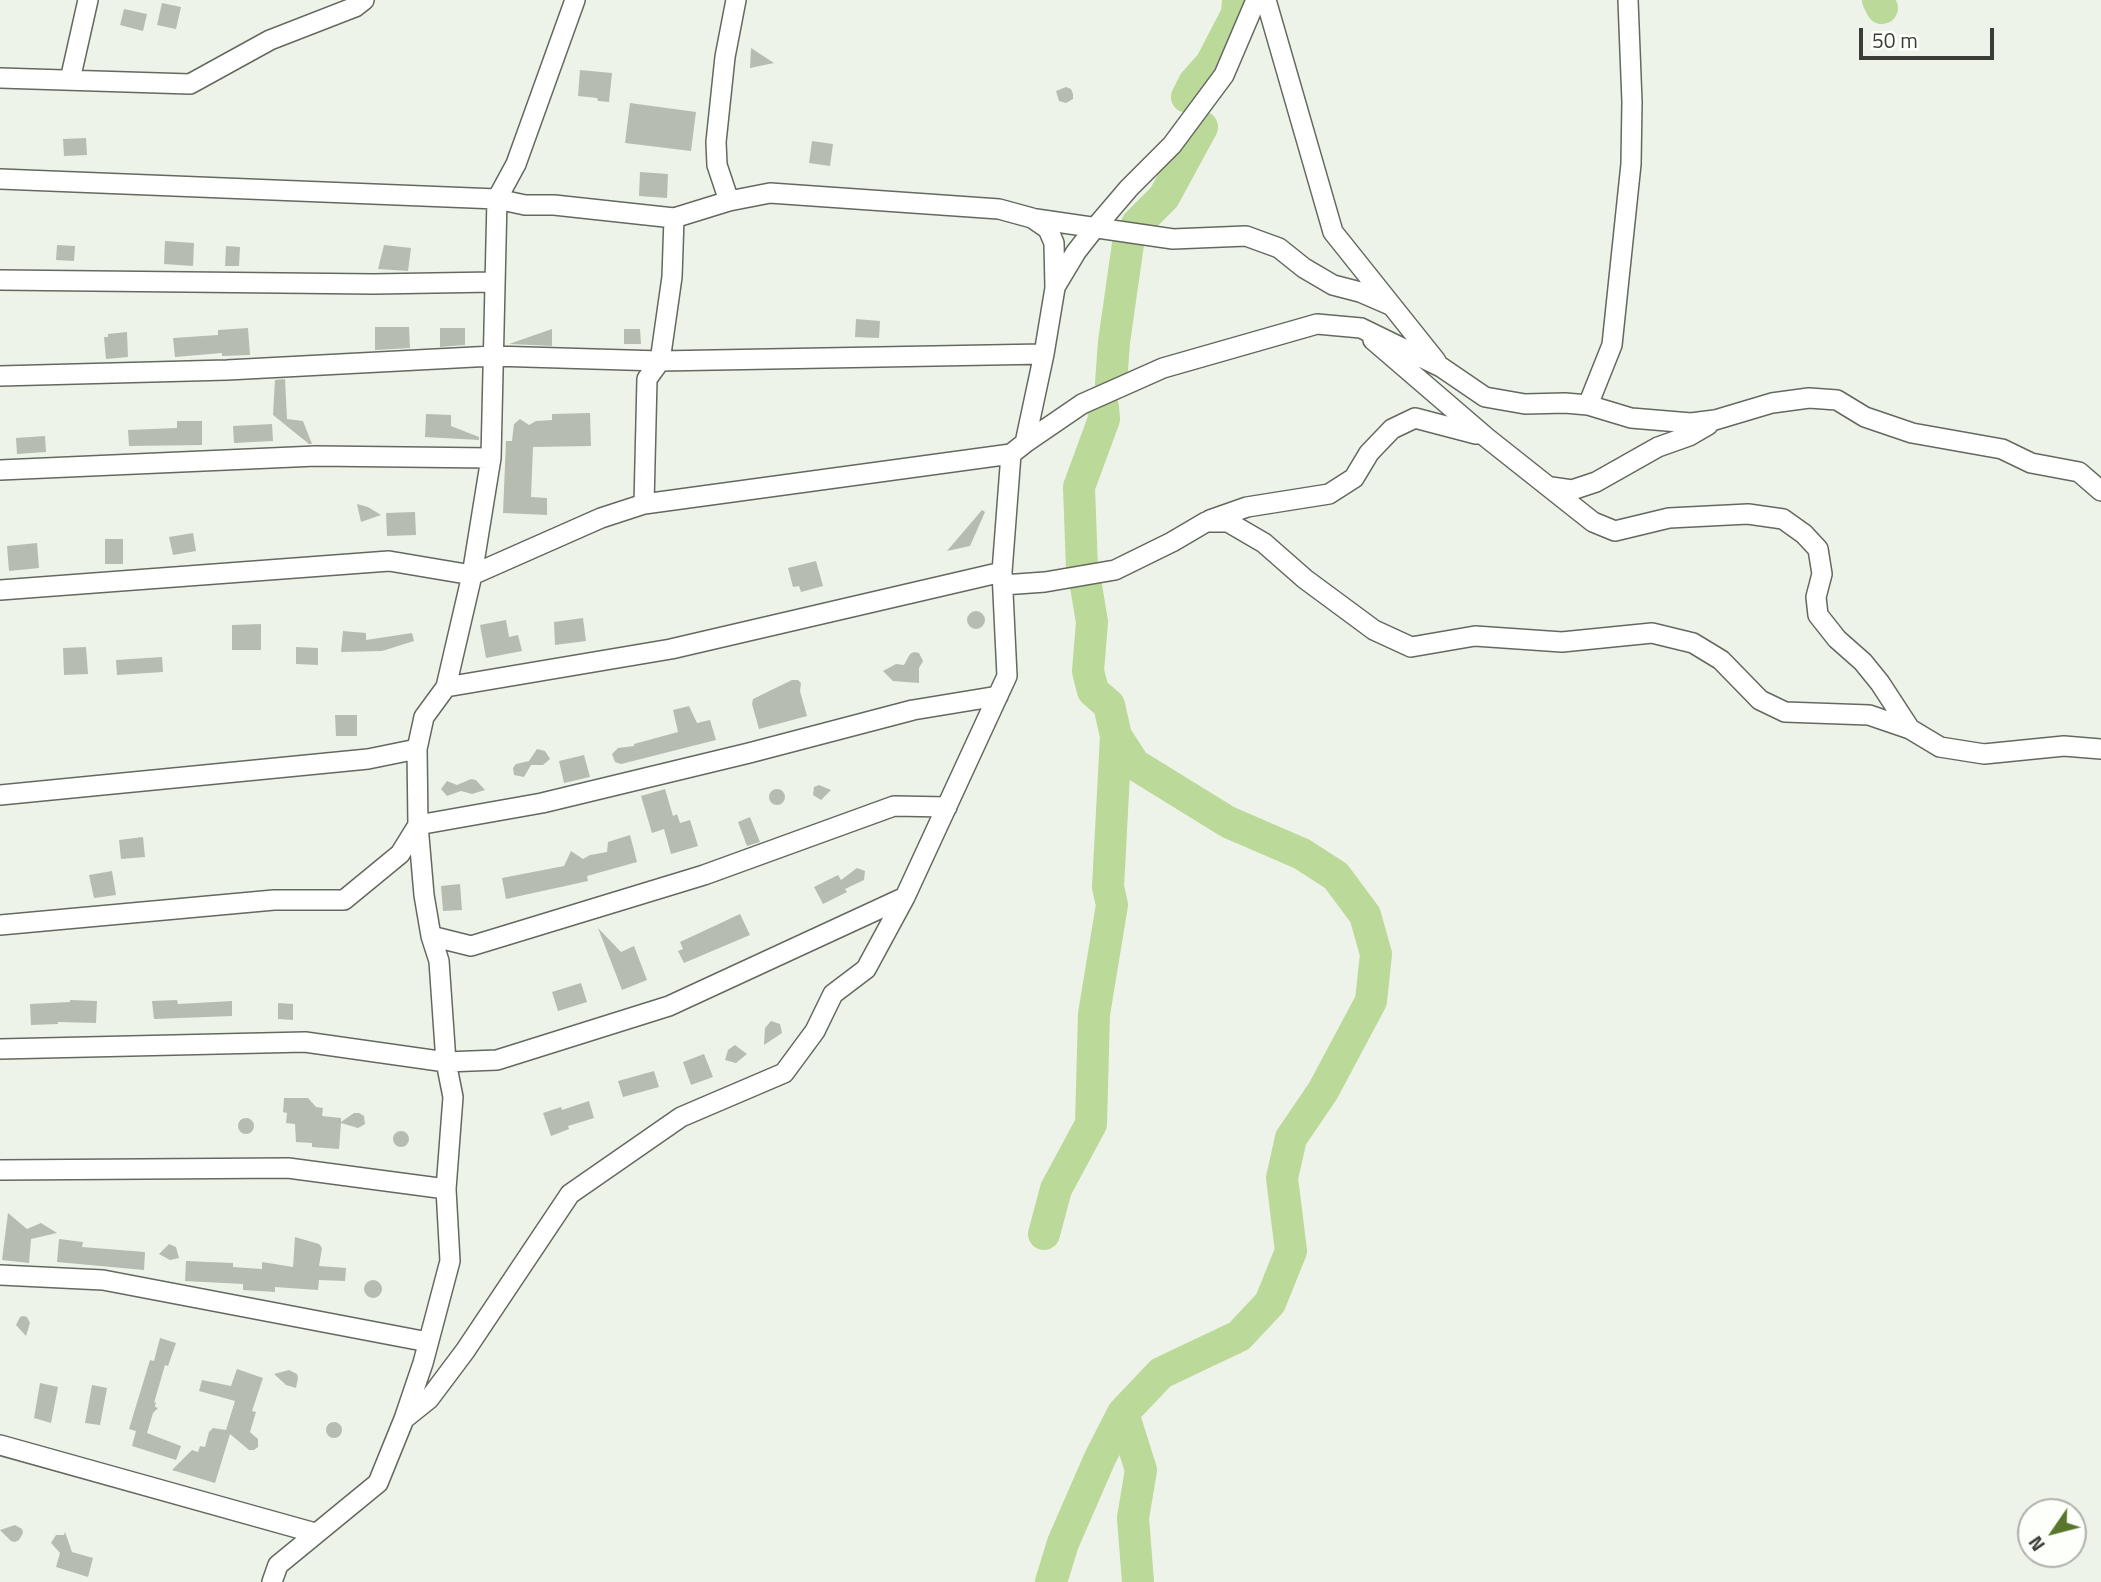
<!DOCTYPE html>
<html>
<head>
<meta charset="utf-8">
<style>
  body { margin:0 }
  #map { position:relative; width:2101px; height:1582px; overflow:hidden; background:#edf3e8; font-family:"Titillium Web",sans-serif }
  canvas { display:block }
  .north { position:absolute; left:2017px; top:1498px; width:70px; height:70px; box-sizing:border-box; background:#fdfffa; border:2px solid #afb1ac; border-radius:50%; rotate:235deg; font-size:19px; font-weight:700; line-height:28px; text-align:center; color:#3a3c38 }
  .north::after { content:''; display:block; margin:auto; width:24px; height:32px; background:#58772c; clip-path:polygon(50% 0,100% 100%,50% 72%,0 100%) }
  .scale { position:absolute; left:1859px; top:28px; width:135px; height:32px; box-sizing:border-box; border:4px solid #3a3c38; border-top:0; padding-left:9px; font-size:21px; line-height:24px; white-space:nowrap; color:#3a3c38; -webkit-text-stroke:5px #fdfffa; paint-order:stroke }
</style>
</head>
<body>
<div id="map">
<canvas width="2101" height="1582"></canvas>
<div class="north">N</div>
<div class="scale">50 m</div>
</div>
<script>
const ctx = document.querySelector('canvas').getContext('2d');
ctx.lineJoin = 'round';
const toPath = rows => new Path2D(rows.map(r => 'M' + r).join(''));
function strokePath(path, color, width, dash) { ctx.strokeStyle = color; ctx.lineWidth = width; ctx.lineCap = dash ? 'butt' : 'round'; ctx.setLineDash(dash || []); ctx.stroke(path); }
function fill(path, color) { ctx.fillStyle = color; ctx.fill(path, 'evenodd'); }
strokePath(toPath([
  [1878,0,1882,8],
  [1187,97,1194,83,1211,64,1237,14,1238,0],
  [1137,224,1164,197,1202,127],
  [1111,383,1114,342,1128,244],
  [1082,569,1079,487,1104,419,1103,407],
  [1044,1234,1056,1189,1091,1124,1094,1014,1112,905,1108,887,1116,736],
  [1123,1413,1141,1470,1133,1518,1138,1582],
  [1051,1582,1063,1543,1100,1458,1123,1413,1161,1373,1239,1336,1270,1303,1291,1251,1282,1178,1291,1138,1323,1091,1371,1001,1376,954,1365,915,1336,876,1302,854,1228,822,1134,764,1116,736,1109,705,1093,691,1088,671,1092,622,1085,580]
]), '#bbd998', 32);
fill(toPath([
  [162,3,181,7,176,29,157,25],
  [124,9,147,14,143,31,120,25],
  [751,48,774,63,750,68],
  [580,70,612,73,609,102,598,101,597,98,578,96],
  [1066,87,1071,89,1073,94,1073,99,1066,103,1059,101,1056,91],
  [630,103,696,112,691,151,625,143],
  [86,138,87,155,64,156,63,139],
  [812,141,833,144,830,166,809,163],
  [640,172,668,174,667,198,639,196],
  [165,241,194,243,193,266,164,264],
  [57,245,75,246,74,261,56,260],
  [384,245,411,248,408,271,378,269],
  [226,246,240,247,239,266,225,266],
  [856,319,880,321,879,338,855,337],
  [375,327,409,327,410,348,375,350],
  [248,328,250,355,222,356,222,353,175,357,173,338,218,335,218,330],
  [440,328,465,328,465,345,440,347],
  [552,329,552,346,509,344],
  [624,329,640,329,641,344,624,344],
  [127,332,128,357,106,359,104,337,108,337,108,334],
  [285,379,287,419,303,421,312,444,309,444,273,415,275,380],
  [590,413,591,446,533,447,531,497,547,498,547,515,503,513,506,441,512,441,514,424,520,419,529,425,536,421,552,420,552,414],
  [426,414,451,415,451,426,479,437,479,440,425,437],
  [177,421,202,421,202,445,129,446,128,430,177,428],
  [272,424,273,441,234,443,233,426],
  [45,436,46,452,17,454,16,438],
  [357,504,368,507,381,515,361,522],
  [982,510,985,512,970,546,947,551],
  [415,512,416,535,387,536,386,513],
  [193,533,196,551,173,555,169,537],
  [105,539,123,539,123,564,105,564],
  [37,543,39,568,9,571,7,546],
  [816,561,823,586,801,592,799,586,793,587,788,568],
  '967 620a9 9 0 1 1 18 0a9 9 0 1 1-18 0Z',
  [583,618,586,641,555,645,554,622],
  [506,620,509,637,518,635,522,651,486,658,480,625],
  [261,624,261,650,232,650,232,625],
  [343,631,366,633,366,640,412,633,414,641,382,651,341,652],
  [86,647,88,674,64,675,63,648],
  [296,647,318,648,318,665,296,664],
  [914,652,919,653,923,661,919,668,919,683,893,681,883,671,896,664,904,665,910,654],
  [162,657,163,672,117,675,116,660],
  [792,680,798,680,801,683,800,691,807,716,759,729,752,704,753,699],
  [689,706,697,723,710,720,716,740,621,764,615,762,612,754,618,748,634,746,634,744,678,732,673,710],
  [335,715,357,715,357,736,336,736],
  [537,749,545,751,550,759,543,765,531,765,524,777,514,775,513,768,516,764,529,761],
  [584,755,590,777,564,783,559,761],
  [471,779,476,780,485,790,472,794,461,791,447,796,441,789,447,781,457,785],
  [819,785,831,790,821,800,813,795,814,787],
  '769 797a8 8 0 1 1 16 0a8 8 0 1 1-16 0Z',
  [665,789,673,816,677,814,680,823,690,820,698,846,671,854,664,829,652,833,641,796],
  [750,817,760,842,747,846,738,822],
  [630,835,637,862,587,876,588,881,506,899,502,878,564,866,571,851,583,859,590,855,607,852,608,842],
  [143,837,145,857,121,859,119,840],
  [857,868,865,871,864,880,845,889,847,892,823,904,814,887,838,875,841,880],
  [112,871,116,895,94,898,89,875],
  [460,884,462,910,443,911,441,886],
  [740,914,750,935,684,963,678,951,683,949,680,942],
  [598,928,621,952,634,946,647,980,622,990],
  [581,983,587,1002,558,1011,552,992],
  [70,1000,97,1001,96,1023,58,1022,58,1024,31,1025,30,1004,70,1002],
  [177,1000,178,1004,232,1001,232,1016,154,1019,152,1001],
  [278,1003,293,1004,293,1020,278,1019],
  [771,1021,780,1024,782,1033,764,1045,765,1028],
  [735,1045,747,1054,736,1063,725,1060,728,1050],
  [704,1054,713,1077,691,1085,683,1062],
  [654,1071,659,1087,623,1097,618,1081],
  [284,1098,308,1098,316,1107,323,1108,322,1116,341,1118,341,1122,354,1113,359,1113,364,1116,365,1124,358,1128,341,1123,339,1149,312,1147,312,1143,296,1142,295,1124,286,1123,287,1113,283,1112],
  [589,1101,594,1118,568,1126,569,1129,551,1136,543,1113,561,1107,562,1110],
  '238 1126a8 8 0 1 1 16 0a8 8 0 1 1-16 0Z',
  '393 1139a8 8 0 1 1 16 0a8 8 0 1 1-16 0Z',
  [8,1213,27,1229,41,1223,57,1233,31,1239,29,1263,2,1260],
  [295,1237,319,1244,322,1248,319,1266,346,1268,345,1281,319,1280,318,1290,275,1287,275,1292,243,1290,243,1284,185,1281,186,1261,233,1263,233,1267,262,1269,262,1262,293,1267],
  [59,1239,83,1242,82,1247,145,1252,144,1270,57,1262],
  [169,1244,176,1247,179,1258,170,1260,159,1254],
  '364 1289a9 9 0 1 1 18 0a9 9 0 1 1-18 0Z',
  [23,1316,27,1317,30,1323,26,1336,16,1325,20,1317],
  [160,1338,176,1343,168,1366,165,1365,154,1403,156,1402,155,1407,158,1408,153,1413,147,1433,181,1446,176,1460,132,1446,136,1431,129,1429,150,1360,154,1361],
  [237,1369,263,1378,252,1411,256,1412,250,1432,258,1439,258,1447,254,1450,249,1450,230,1434,215,1483,172,1470,192,1450,198,1452,200,1446,205,1447,209,1432,213,1428,226,1430,235,1401,199,1391,202,1380,231,1386],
  [289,1370,297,1374,298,1378,296,1388,286,1385,274,1374],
  [40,1383,58,1387,51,1423,34,1418],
  [92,1385,107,1388,100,1425,85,1423],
  '326 1430a8 8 0 1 1 16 0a8 8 0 1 1-16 0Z',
  [15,1525,22,1529,23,1533,19,1540,15,1542,11,1541,0,1530],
  [65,1532,72,1552,93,1558,88,1577,56,1567,60,1553,51,1543,56,1535,64,1535]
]), '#b7bcb1');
const street = toPath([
  [1266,0,1333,232,1436,361],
  [0,78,190,84,270,40,355,7,364,0],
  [70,80,88,0],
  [0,179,497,199,525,205,554,205,674,218,729,201,770,193,999,209,1032,218,1048,229,1054,243,1055,288,1044,354,1025,443,1011,454,1002,572,1007,676,905,897,866,969,833,994,815,1031,784,1073,681,1117,570,1194,465,1351,429,1399,404,1419],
  [729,201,717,165,716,142,725,57,736,0],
  [1036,219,1173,239,1246,236,1279,248,1304,268,1333,285,1360,292,1390,305],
  [0,280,374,284,494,282],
  [1055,287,1076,252,1094,229,1129,188,1172,145,1224,75,1256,0],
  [1373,340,1487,438,1593,522,1615,531,1669,518,1748,514,1783,519,1804,534,1818,549,1822,574,1816,597,1818,615,1837,639,1863,662,1880,683,1910,729],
  [0,376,227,370,493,356,660,361,1044,354],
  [1588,405,1612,345,1631,164,1632,102,1628,0],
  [1025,443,1082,404,1163,368,1317,324,1361,328,1441,367,1485,397,1525,404,1565,403,1588,405,1631,418,1691,423,1715,420,1772,403,1809,398,1837,400,1865,417,1912,433,2002,449,2031,463,2079,472,2101,491],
  [0,470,316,456,491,458],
  [1551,487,1572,490,1596,482,1658,447,1689,436,1708,425],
  [644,504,647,379,660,361,672,277,674,218],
  [1210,520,1247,507,1329,494,1354,478,1369,453,1392,429,1415,418,1476,434],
  [1003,585,1045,582,1115,570,1172,542,1206,522,1228,522,1264,543,1305,579,1374,630,1411,647,1475,636,1562,642,1652,633,1693,643,1721,660,1760,700,1785,712,1869,715,1910,729,1940,747,1984,754,2064,746,2101,749],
  [0,590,389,561,472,575,601,518,644,504,1011,454],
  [446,687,671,649,1002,572],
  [0,795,368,759,417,749],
  [0,925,274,900,344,900,400,854,418,825,542,803,749,753,913,710,998,696],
  [431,936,471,946,704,875,894,806,947,807],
  [0,1049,305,1042,446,1062,497,1060,669,1006,905,897],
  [0,1170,288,1168,446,1189],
  [0,1275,103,1280,428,1342],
  [0,1445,315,1533],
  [272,1582,278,1565,378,1483,404,1419,423,1363,450,1261,446,1189,453,1097,446,1062,439,961,431,936,424,895,418,825,417,749,424,717,446,687,472,575,491,458,497,199,516,164,575,0]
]);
strokePath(street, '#64695f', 22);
strokePath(street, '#fff', 19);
</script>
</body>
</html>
